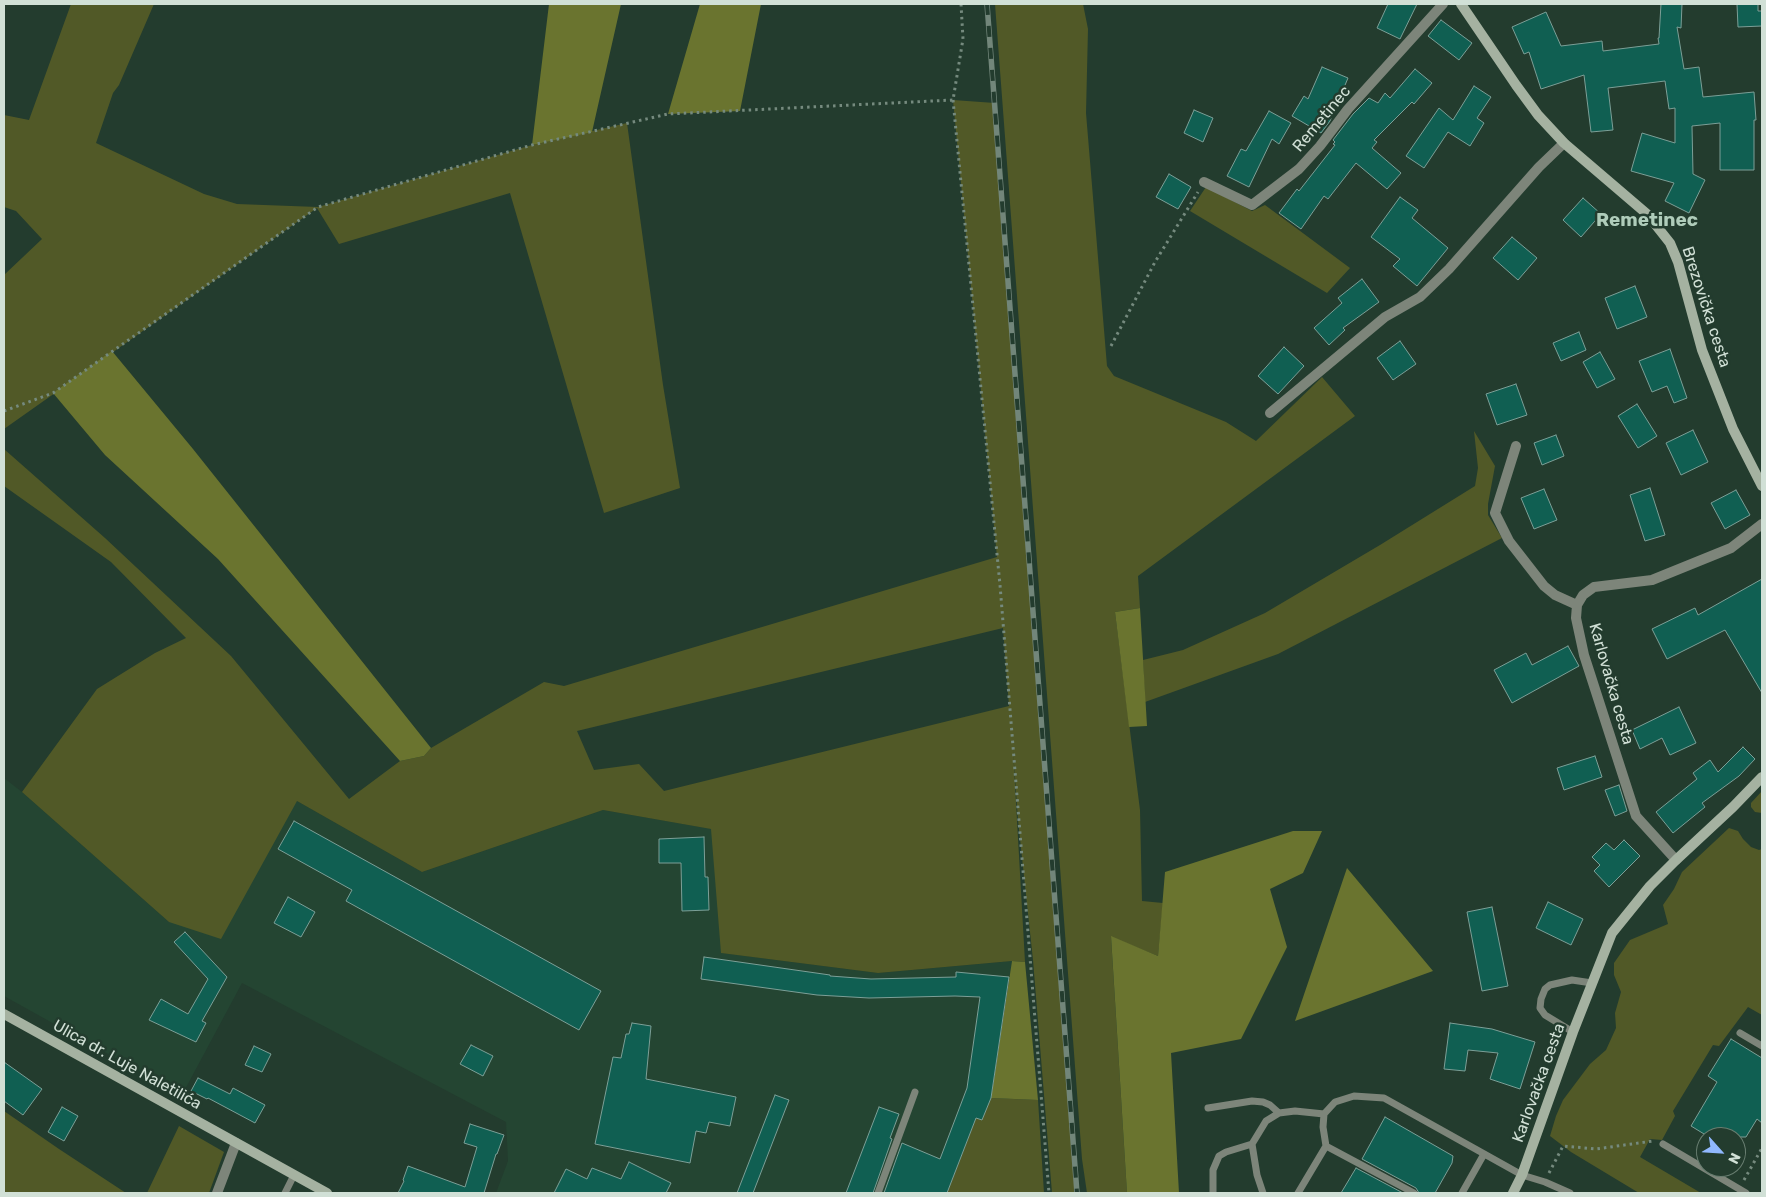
<!DOCTYPE html>
<html>
<head>
<meta charset="utf-8">
<style>
  body { margin:0 }
  #map { position:relative; width:1766px; height:1197px; overflow:hidden; background:#233c2e; font-family:Rubik,sans-serif }
  canvas { display:block }
  .frame { position:absolute; inset:0; border:5px solid #d1e0d6; pointer-events:none }
  .north { position:absolute; left:1696px; top:1127px; width:50px; height:50px; box-sizing:border-box; background:#233c2e; border:1px solid #697e71; border-radius:50%; rotate:116deg; font-size:14px; font-weight:700; line-height:20px; text-align:center; color:#d1e0d6 }
  .north::after { content:''; display:block; margin:auto; width:18px; height:22px; background:#90b8fd; clip-path:polygon(50% 0,100% 100%,50% 72%,0 100%) }
</style>
</head>
<body>
<div id="map">
<canvas width="1766" height="1197"></canvas>
<div class="frame"></div>
<div class="north">N</div>
</div>
<script>
const ctx = document.querySelector('canvas').getContext('2d');
ctx.lineJoin = 'round';
function fill(path, color) { ctx.fillStyle = color; ctx.fill(path, 'evenodd'); }
const toPath = rows => new Path2D(rows.map(r => 'M' + r).join(''));
function strokePath(path, color, width, dash) { ctx.strokeStyle = color; ctx.lineWidth = width; ctx.lineCap = dash ? 'butt' : 'round'; ctx.setLineDash(dash || []); ctx.stroke(path); }
function write(font, color, halo, rows, align = 'center') {
  ctx.font = font + ' Rubik,sans-serif'; ctx.lineWidth = 5; ctx.setLineDash([]); ctx.textBaseline = 'middle'; ctx.strokeStyle = halo; ctx.fillStyle = color; for (const [text, x, y, turn = 0] of rows) {
    ctx.save(); ctx.translate(x, y); ctx.rotate((+turn || 0) * Math.PI / 180); ctx.textAlign = isNaN(turn) ? turn : align; if (halo) ctx.strokeText(text, 0, 0); ctx.fillText(text, 0, 0); ctx.restore();
  }
}
fill(toPath([
  [4,778,22,792,169,922,297,801,422,872,603,810,712,829,722,953,878,973,1012,961,991,1098,982,1120,976,1118,947,1193,496,1193,508,1161,506,1122,242,983,182,1095,4,996]
]), '#244532');
fill(toPath([
  [71,4,154,4,119,85,113,93,96,143,204,194,237,204,318,207,532,145,627,123,663,385,680,488,604,513,510,193,339,244,317,208,4,429,4,275,42,239,16,211,4,207,4,115,29,120],
  [995,4,1083,4,1088,29,1086,113,1107,366,1114,376,1226,422,1256,441,1322,377,1355,416,1138,576,1140,608,1115,612,1140,810,1142,901,1163,903,1158,956,1111,937,1127,1193,1087,1193,1082,1159],
  [953,100,995,103,1077,1193,1052,1193,1033,960,1018,820,1013,749,1025,962,1012,961,878,973,721,953,711,829,603,810,422,872,297,801,221,939,169,922,22,792,97,689,155,653,186,638,111,562,4,486,4,449,105,538,231,656,349,799,400,761,424,756,431,748,544,682,564,686,997,557],
  [1003,628,1009,706,664,791,639,764,594,770,577,731],
  [1206,187,1252,211,1265,205,1350,268,1327,293,1190,211],
  [1474,431,1495,466,1488,504,1488,515,1502,538,1278,654,1145,702,1143,660,1183,650,1265,613,1380,545,1475,486,1478,468],
  [1762,791,1762,813,1755,812,1751,807,1751,803],
  [1729,828,1738,831,1743,839,1751,847,1759,850,1762,849,1762,1015,1748,1007,1719,1046,1713,1045,1673,1111,1675,1116,1662,1140,1650,1139,1640,1157,1701,1193,1639,1193,1571,1152,1550,1136,1556,1116,1563,1100,1590,1064,1606,1050,1616,1028,1615,1013,1621,992,1614,975,1614,963,1630,940,1668,924,1663,905,1674,889,1682,872],
  [991,1098,1038,1100,1044,1193,947,1193,976,1118],
  [4,1111,59,1149,126,1193,7,1193,4,1191],
  [179,1126,224,1152,209,1193,147,1193]
]), '#515927');
fill(toPath([
  [549,4,621,4,592,132,532,145],
  [700,4,761,4,740,111,668,114],
  [112,351,193,449,431,748,424,756,400,761,218,559,105,455,53,393],
  [1140,608,1147,726,1129,727,1115,612],
  [1293,831,1322,831,1303,873,1270,889,1287,947,1241,1039,1171,1053,1179,1193,1127,1193,1111,936,1158,956,1165,872],
  [1347,868,1433,971,1295,1021],
  [1012,961,1025,962,1038,1100,991,1098]
]), '#6a742f');
const building = toPath([
  [1388,4,1417,4,1400,39,1377,28,1388,4],
  [1661,4,1682,4,1681,28,1677,27,1684,69,1699,67,1703,97,1754,92,1756,120,1754,120,1754,170,1720,170,1720,123,1692,126,1693,174,1705,180,1689,213,1665,201,1674,183,1631,171,1642,133,1675,143,1675,108,1669,109,1665,81,1608,88,1613,130,1591,132,1584,75,1541,89,1529,52,1524,54,1512,27,1546,12,1561,46,1602,41,1603,51,1659,44,1658,38,1659,38,1661,4],
  [1737,4,1758,4,1758,11,1762,11,1762,26,1738,27,1737,4],
  [1441,20,1472,43,1459,60,1428,36,1441,20],
  [1322,67,1348,78,1330,121,1321,133,1292,116,1304,96,1308,99,1322,67],
  [1415,69,1432,83,1414,104,1412,102,1374,140,1377,142,1372,148,1401,173,1387,189,1356,163,1328,199,1324,196,1301,229,1279,213,1297,189,1299,191,1335,145,1333,144,1335,142,1333,140,1353,114,1369,98,1378,103,1385,93,1390,98,1415,69],
  [1474,86,1491,97,1477,118,1484,123,1470,146,1448,132,1424,168,1406,156,1439,108,1453,120,1474,86],
  [1194,110,1213,118,1203,142,1184,133,1194,110],
  [1269,111,1291,123,1279,144,1272,139,1249,187,1227,176,1241,149,1246,151,1269,111],
  [1169,174,1191,187,1178,209,1156,197,1169,174],
  [1400,197,1418,210,1412,218,1448,248,1417,286,1393,266,1400,259,1371,237,1400,197],
  [1583,198,1601,214,1581,237,1563,220,1583,198],
  [1512,237,1537,258,1518,280,1493,258,1512,237],
  [1362,279,1379,302,1343,328,1345,330,1329,345,1314,328,1342,303,1338,298,1362,279],
  [1635,286,1647,317,1617,329,1605,298,1635,286],
  [1579,332,1586,350,1561,361,1553,343,1579,332],
  [1400,341,1416,364,1393,380,1377,358,1400,341],
  [1284,347,1304,366,1278,394,1258,376,1284,347],
  [1670,349,1687,398,1674,403,1667,386,1652,392,1639,361,1670,349],
  [1600,352,1615,379,1597,388,1583,362,1600,352],
  [1516,384,1527,415,1497,425,1486,394,1516,384],
  [1637,404,1657,436,1638,448,1618,416,1637,404],
  [1693,430,1708,462,1681,475,1666,443,1693,430],
  [1556,435,1564,456,1542,465,1534,443,1556,435],
  [1650,488,1665,535,1645,541,1630,495,1650,488],
  [1544,489,1557,520,1534,529,1521,498,1544,489],
  [1736,490,1750,515,1725,529,1711,503,1736,490],
  [1762,579,1762,693,1725,630,1667,659,1652,629,1695,608,1698,615,1762,579],
  [1568,646,1579,666,1512,703,1494,670,1526,653,1532,665,1568,646],
  [1679,707,1696,743,1670,755,1662,738,1640,749,1632,730,1679,707],
  [1743,747,1755,759,1739,776,1702,803,1705,807,1673,833,1656,812,1697,779,1693,773,1710,760,1718,772,1743,747],
  [1595,756,1602,777,1564,790,1557,768,1595,756],
  [1619,785,1627,811,1615,816,1605,790,1619,785],
  [294,821,601,991,579,1030,346,901,352,890,278,849,294,821],
  [704,837,705,877,708,877,709,910,682,911,681,863,659,863,659,839,704,837],
  [1624,840,1640,856,1609,887,1594,871,1600,865,1592,857,1606,843,1614,850,1624,840],
  [288,897,315,912,301,937,274,923,288,897],
  [1548,902,1583,919,1571,945,1536,928,1548,902],
  [1492,907,1508,986,1482,991,1467,912,1492,907],
  [185,932,227,977,202,1021,206,1023,196,1042,149,1020,161,999,188,1014,208,979,174,942,185,932],
  [704,957,830,975,830,976,871,979,956,977,956,972,1009,977,991,1098,982,1120,976,1118,947,1193,884,1193,902,1143,940,1159,967,1088,980,997,955,996,869,998,817,995,701,979,704,957],
  [632,1023,651,1026,646,1079,736,1097,730,1126,709,1122,706,1133,696,1131,690,1163,595,1144,613,1057,621,1058,626,1034,629,1034,632,1023],
  [1450,1023,1492,1029,1535,1042,1520,1089,1490,1079,1498,1053,1468,1050,1465,1071,1444,1069,1450,1023],
  [1731,1039,1762,1058,1762,1123,1757,1119,1746,1137,1709,1137,1691,1126,1717,1082,1708,1076,1731,1039],
  [471,1045,493,1056,483,1076,460,1064,471,1045],
  [254,1046,271,1054,262,1072,245,1065,254,1046],
  [4,1062,42,1089,23,1115,4,1101,4,1062],
  [198,1078,230,1094,233,1088,265,1105,255,1123,208,1098,207,1099,191,1091,198,1078],
  [775,1095,789,1100,753,1193,737,1193,775,1095],
  [62,1107,78,1116,64,1141,48,1132,62,1107],
  [879,1107,899,1114,890,1138,892,1139,873,1193,846,1193,879,1107],
  [1385,1117,1453,1156,1452,1163,1435,1193,1419,1193,1416,1188,1362,1159,1385,1117],
  [470,1124,504,1135,497,1154,496,1154,484,1193,398,1193,404,1181,403,1180,408,1166,465,1187,477,1147,464,1143,470,1124],
  [629,1162,671,1183,666,1193,554,1193,566,1169,587,1179,592,1168,621,1179,629,1162],
  [1356,1168,1403,1193,1341,1193,1356,1168]
]);
fill(building, '#105f52');
strokePath(building, '#7c9f97', 1);
strokePath(toPath([
  [953,100,1000,585,1049,1193],
  [1111,346,1155,262,1198,192],
  [4,411,53,393,318,207,532,145,668,114,953,100,963,39,961,4],
  [1549,1173,1563,1146,1596,1149,1653,1141],
  [1744,1180,1762,1148]
]), '#758a7e', 3, [2.5, 4]);
strokePath(toPath([
  [1573,1032,1545,1015,1540,1008,1541,999,1545,989,1550,985,1572,980,1592,983],
  [1740,1033,1762,1046],
  [1208,1108,1252,1101,1263,1102,1270,1105,1279,1113],
  [1252,1144,1257,1175,1263,1193],
  [1663,1144,1746,1193],
  [285,1193,294,1175],
  [878,1193,915,1092],
  [1213,1193,1213,1170,1219,1156,1226,1152,1252,1144,1266,1121,1279,1113,1295,1111,1324,1114],
  [1298,1193,1326,1146],
  [1414,1193,1326,1146,1323,1127,1324,1114,1335,1102,1354,1096,1384,1098,1522,1175,1545,1182,1570,1193],
  [1462,1193,1484,1154]
]), '#7d857a', 7);
strokePath(toPath([
  [1204,182,1252,205,1299,169,1320,146,1348,109,1443,4],
  [1270,413,1385,317,1420,297,1449,269,1539,167,1564,143],
  [1516,446,1495,513,1509,541,1544,586,1555,595,1577,605,1576,618,1584,655,1636,816,1676,860],
  [1577,605,1583,595,1594,587,1652,580,1731,548,1762,524],
  [217,1193,236,1143]
]), '#7d857a', 10);
strokePath(toPath([
  [1461,4,1516,85,1538,115,1564,143,1647,214,1670,243,1678,262,1702,350,1733,429,1762,486],
  [4,1014,327,1193],
  [1513,1193,1522,1175,1573,1032,1612,933,1650,886,1676,860,1733,807,1762,777]
]), '#a5b2a1', 10);
const rail = toPath([
  [987,4,1077,1193]
]);
strokePath(rail, '#72867a', 5.5);
strokePath(rail, '#233c2e', 4, [11]);
write('16px', '#d1e0d6', '#233c2e', [
  ["Remetinec",1322,119,-50],
  ["Brezovička cesta",1706,307,72],
  ["Karlovačka cesta",1611,684,74],
  ["Ulica dr. Luje Naletilića",127,1065,29],
  ["Karlovačka cesta",1539,1083,-70]
]);
write('bold 19px', '#afccba', '#233c2e', [
  ["Remetinec",1647,221]
]);
</script>
</body>
</html>
